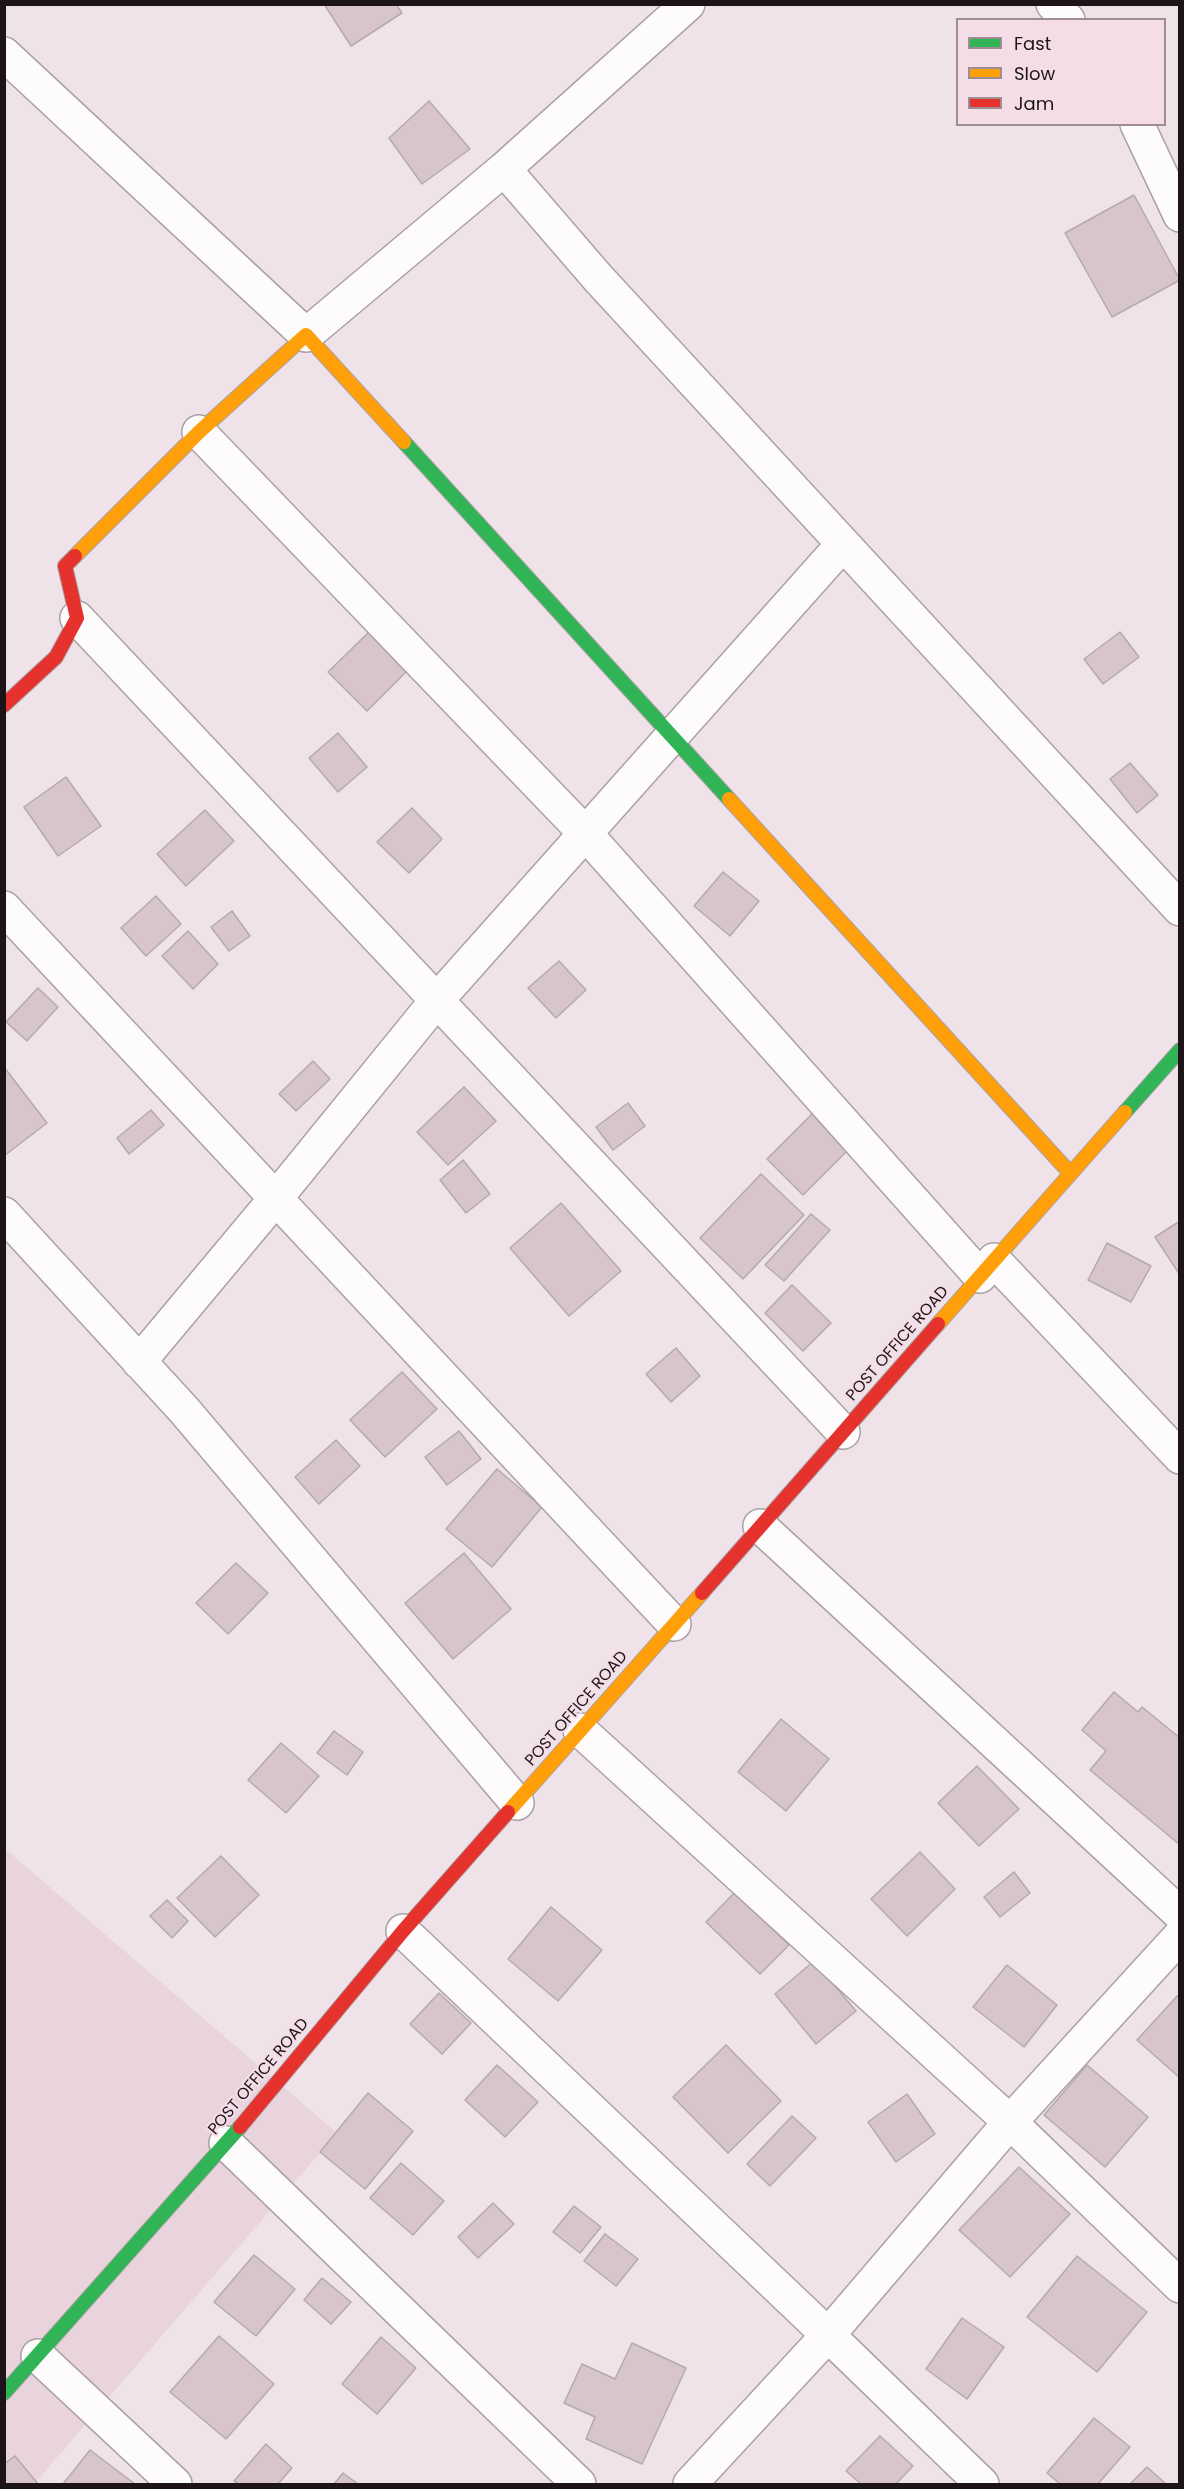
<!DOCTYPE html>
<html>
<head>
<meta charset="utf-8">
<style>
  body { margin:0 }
  #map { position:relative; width:1184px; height:2489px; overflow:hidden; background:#efe2e8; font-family:Poppins,sans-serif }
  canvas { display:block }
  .frame { position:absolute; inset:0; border:6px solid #1c1418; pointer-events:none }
  .legend { position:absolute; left:956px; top:18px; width:210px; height:108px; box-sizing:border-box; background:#f4dde7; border:2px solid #9e8d94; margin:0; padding:8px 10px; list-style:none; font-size:18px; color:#1c1418 }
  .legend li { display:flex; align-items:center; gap:12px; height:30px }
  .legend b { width:30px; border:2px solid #9e8d94 }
</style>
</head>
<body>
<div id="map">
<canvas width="1184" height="2489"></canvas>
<div class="frame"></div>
<ul class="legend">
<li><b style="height:8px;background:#30b455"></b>Fast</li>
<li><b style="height:8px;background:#ff9f0a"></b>Slow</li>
<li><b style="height:8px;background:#e5322d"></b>Jam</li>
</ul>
</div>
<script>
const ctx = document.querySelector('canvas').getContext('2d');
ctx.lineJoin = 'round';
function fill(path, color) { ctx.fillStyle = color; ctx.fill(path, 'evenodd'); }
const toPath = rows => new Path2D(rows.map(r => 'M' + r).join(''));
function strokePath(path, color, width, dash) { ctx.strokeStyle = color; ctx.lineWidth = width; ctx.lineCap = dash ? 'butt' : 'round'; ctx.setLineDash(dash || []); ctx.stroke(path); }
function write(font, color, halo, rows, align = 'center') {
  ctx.font = font + ' Poppins,sans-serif'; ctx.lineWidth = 4.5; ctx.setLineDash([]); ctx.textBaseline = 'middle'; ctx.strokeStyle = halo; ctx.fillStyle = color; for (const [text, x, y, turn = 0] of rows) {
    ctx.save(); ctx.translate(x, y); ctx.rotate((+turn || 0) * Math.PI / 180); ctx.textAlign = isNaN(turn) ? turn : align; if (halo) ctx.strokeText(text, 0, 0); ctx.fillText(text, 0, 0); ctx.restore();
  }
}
fill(toPath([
  [4,1848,337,2133,34,2484,4,2484]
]), '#e9d3dd');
const building = toPath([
  [324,4,396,4,402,13,351,46,324,4],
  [429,101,470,149,422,184,389,138,429,101],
  [1134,195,1180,280,1112,317,1065,233,1134,195],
  [372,629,411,667,367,711,328,672,372,629],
  [1120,632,1139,657,1103,684,1084,659,1120,632],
  [338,733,367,767,338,792,309,758,338,733],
  [1130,763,1158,795,1137,813,1110,779,1130,763],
  [66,777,101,826,58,856,24,807,66,777],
  [412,808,442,839,409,873,377,842,412,808],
  [205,810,234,841,186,886,157,854,205,810],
  [723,872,759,901,730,936,694,906,723,872],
  [156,896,181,924,146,956,121,928,156,896],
  [232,911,250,936,229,951,211,927,232,911],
  [188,931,218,964,193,989,162,956,188,931],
  [559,961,586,990,556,1018,528,988,559,961],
  [38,988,58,1007,27,1041,6,1022,38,988],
  [313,1061,330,1079,296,1111,279,1094,313,1061],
  [4,1067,47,1123,4,1156,4,1067],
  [464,1087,496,1121,448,1165,417,1132,464,1087],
  [628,1103,645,1126,613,1150,596,1127,628,1103],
  [151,1110,164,1125,129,1154,117,1138,151,1110],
  [816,1110,852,1146,803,1195,767,1159,816,1110],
  [463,1160,490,1194,466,1213,440,1180,463,1160],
  [761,1174,804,1215,743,1279,700,1238,761,1174],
  [561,1203,621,1271,569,1316,510,1248,561,1203],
  [811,1214,830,1230,784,1281,765,1265,811,1214],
  [1180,1221,1180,1275,1155,1237,1180,1221],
  [1107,1243,1151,1266,1131,1302,1088,1280,1107,1243],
  [792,1285,831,1323,803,1351,765,1313,792,1285],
  [676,1348,700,1376,671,1402,646,1374,676,1348],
  [402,1372,437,1409,385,1457,350,1420,402,1372],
  [459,1431,481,1459,447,1485,425,1457,459,1431],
  [336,1440,360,1466,319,1504,295,1477,336,1440],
  [497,1469,542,1507,492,1567,446,1529,497,1469],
  [464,1553,511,1609,453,1659,405,1603,464,1553],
  [236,1563,268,1593,228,1634,196,1603,236,1563],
  [1114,1692,1138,1712,1142,1707,1180,1738,1180,1845,1090,1770,1106,1751,1082,1730,1114,1692],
  [781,1719,829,1759,786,1811,738,1772,781,1719],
  [334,1731,363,1752,347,1775,317,1753,334,1731],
  [281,1743,319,1776,286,1813,248,1780,281,1743],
  [977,1766,1019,1809,979,1846,938,1803,977,1766],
  [920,1852,955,1889,907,1936,871,1899,920,1852],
  [221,1856,259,1895,215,1937,177,1898,221,1856],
  [1014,1872,1030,1893,1000,1917,984,1897,1014,1872],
  [735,1892,789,1945,760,1974,706,1922,735,1892],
  [167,1900,188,1921,172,1938,150,1916,167,1900],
  [551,1907,602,1950,558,2001,508,1959,551,1907],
  [814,1961,856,2011,816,2044,775,1994,814,1961],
  [1007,1965,1057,2005,1024,2047,973,2007,1007,1965],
  [439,1993,471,2023,442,2054,410,2024,439,1993],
  [1180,1993,1180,2078,1137,2040,1180,1993],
  [726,2045,781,2101,728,2153,673,2097,726,2045],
  [497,2065,538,2102,505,2137,465,2100,497,2065],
  [1087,2065,1148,2117,1105,2167,1044,2115,1087,2065],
  [368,2093,413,2131,365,2189,320,2152,368,2093],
  [907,2094,935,2134,896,2162,868,2122,907,2094],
  [792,2116,816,2138,770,2186,747,2164,792,2116],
  [401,2163,444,2201,413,2235,370,2198,401,2163],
  [1019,2167,1070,2214,1010,2277,959,2230,1019,2167],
  [493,2203,514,2224,478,2258,458,2237,493,2203],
  [574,2206,601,2227,580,2253,553,2232,574,2206],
  [605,2234,638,2259,616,2286,584,2261,605,2234],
  [254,2255,295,2289,256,2336,214,2302,254,2255],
  [1077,2256,1147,2312,1097,2372,1027,2317,1077,2256],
  [322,2278,351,2302,331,2324,304,2300,322,2278],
  [962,2318,1004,2347,967,2399,926,2369,962,2318],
  [219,2336,274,2384,226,2439,170,2392,219,2336],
  [381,2337,416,2368,377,2414,342,2384,381,2337],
  [632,2343,686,2368,642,2464,586,2439,595,2417,564,2403,582,2364,615,2379,632,2343],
  [1094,2418,1130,2447,1098,2484,1060,2484,1047,2473,1094,2418],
  [880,2436,913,2466,896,2484,861,2484,846,2471,880,2436],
  [266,2444,292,2468,278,2484,239,2484,234,2481,266,2444],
  [90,2450,135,2484,63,2484,90,2450],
  [15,2456,38,2484,4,2484,4,2464,15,2456],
  [1147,2467,1166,2484,1130,2484,1147,2467],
  [343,2473,358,2484,334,2484,343,2473]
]);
fill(building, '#d7c4cc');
strokePath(building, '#b4aaae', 1.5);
const street = toPath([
  [1053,4,1068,20],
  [4,54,306,335,504,169,688,4],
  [1137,124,1180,215],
  [504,169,598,278,1180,909],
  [199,432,585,833,980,1276],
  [77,618,843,1432],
  [4,908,674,1624],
  [4,1214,184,1410,517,1803],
  [994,1260,1180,1457],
  [139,1362,276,1198,437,1000,843,544],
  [760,1526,1180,1914],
  [580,1730,1010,2122,1180,1936],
  [403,1931,828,2335,1010,2122,1180,2286],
  [226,2143,579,2484],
  [38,2356,175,2484],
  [690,2484,828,2335,982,2484]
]);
const fast = toPath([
  [404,442,729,799],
  [1125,1112,1180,1050],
  [4,2393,240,2127]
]);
const slow = toPath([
  [75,556,199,432,306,335,404,442],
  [729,799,1070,1173],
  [938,1324,1125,1112],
  [508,1812,702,1593]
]);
const jam = toPath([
  [4,705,56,657,77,618,65,566,75,556],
  [702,1593,938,1324],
  [240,2127,403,1931,508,1812]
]);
strokePath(street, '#aaa1a5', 36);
strokePath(fast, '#aaa1a5', 16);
strokePath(slow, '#aaa1a5', 16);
strokePath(jam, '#aaa1a5', 16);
strokePath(street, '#fdfbfc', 33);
strokePath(fast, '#30b455', 14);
strokePath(slow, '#ff9f0a', 14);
strokePath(jam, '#e5322d', 14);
write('16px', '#1c1418', '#f4dde7', [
  ["POST OFFICE ROAD",898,1344,-49],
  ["POST OFFICE ROAD",577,1709,-49],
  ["POST OFFICE ROAD",259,2077,-50]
]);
</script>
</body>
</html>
